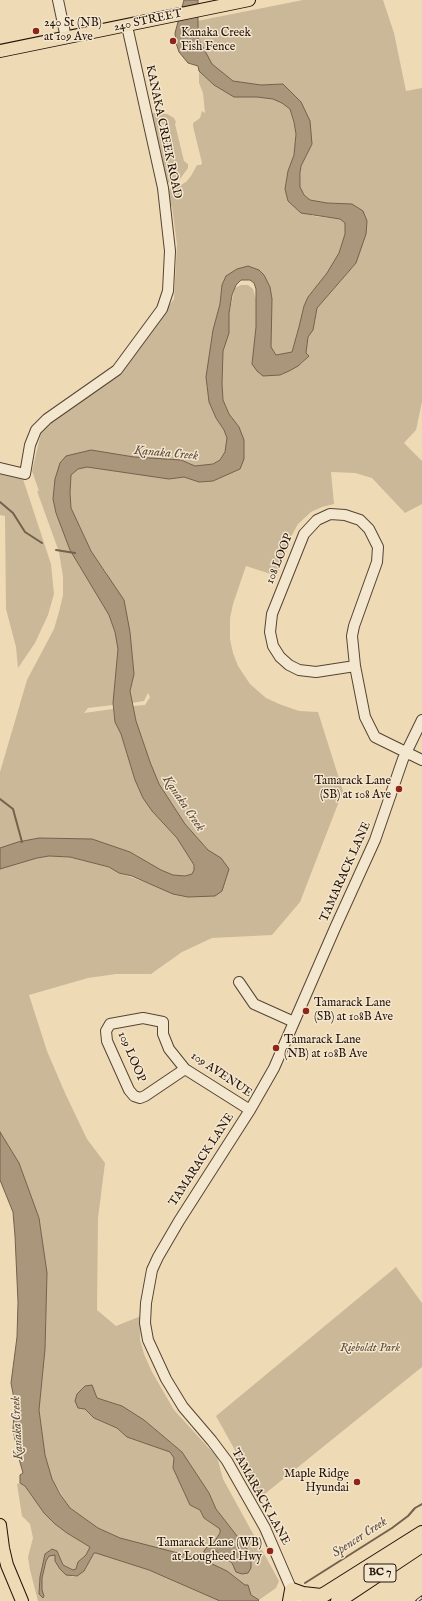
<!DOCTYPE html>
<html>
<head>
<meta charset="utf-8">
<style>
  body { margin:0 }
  canvas { display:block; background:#eedab5 }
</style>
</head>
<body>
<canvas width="422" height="1601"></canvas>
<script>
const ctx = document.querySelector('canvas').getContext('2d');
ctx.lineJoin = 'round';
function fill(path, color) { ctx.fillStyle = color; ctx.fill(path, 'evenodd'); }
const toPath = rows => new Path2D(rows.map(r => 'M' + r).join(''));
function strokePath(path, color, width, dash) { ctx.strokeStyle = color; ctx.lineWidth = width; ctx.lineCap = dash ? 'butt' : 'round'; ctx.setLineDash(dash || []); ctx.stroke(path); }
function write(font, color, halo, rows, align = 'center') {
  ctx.font = font + ' "IM FELL English",serif'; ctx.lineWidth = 3; ctx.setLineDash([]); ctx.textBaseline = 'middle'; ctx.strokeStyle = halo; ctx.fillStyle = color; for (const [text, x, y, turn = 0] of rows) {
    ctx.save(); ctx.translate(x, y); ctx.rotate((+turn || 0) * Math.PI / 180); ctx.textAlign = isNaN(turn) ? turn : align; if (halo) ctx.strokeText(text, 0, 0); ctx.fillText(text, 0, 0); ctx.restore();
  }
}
fill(toPath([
  [303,0,383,0,394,33,406,91,422,88,422,402,416,430,404,443,422,461,422,504,405,513,372,478,355,473,331,472,334,504,322,507,311,512,298,524,292,535,277,576,246,566,233,604,230,618,230,639,233,653,238,666,250,684,266,698,279,704,299,711,318,712,343,791,300,902,272,935,212,938,182,952,151,974,116,974,88,978,29,995,47,1051,65,1093,87,1139,105,1163,98,1218,97,1310,116,1326,141,1316,140,1340,144,1354,152,1372,174,1410,217,1457,223,1479,279,1581,276,1588,259,1600,251,1595,245,1585,238,1579,227,1571,208,1563,207,1559,209,1555,213,1552,217,1551,232,1563,233,1567,251,1568,251,1554,216,1509,209,1493,182,1452,144,1420,122,1406,97,1398,85,1409,94,1418,117,1428,128,1437,170,1452,174,1458,173,1468,190,1505,200,1510,204,1518,220,1529,220,1533,213,1544,204,1551,204,1557,201,1559,143,1545,120,1538,98,1528,70,1508,52,1479,45,1455,39,1410,45,1349,47,1273,39,1218,19,1163,0,1132,0,869,37,858,49,856,70,857,109,867,119,873,188,897,198,896,221,858,208,850,185,824,159,784,150,762,136,721,133,706,145,705,150,697,148,693,144,701,132,703,130,690,134,674,130,632,106,572,91,551,71,508,70,493,71,475,78,469,87,467,169,479,184,477,199,482,213,481,240,469,239,427,229,414,223,400,222,384,223,351,229,333,229,313,235,288,241,285,248,285,253,289,256,299,256,327,252,364,301,364,308,356,306,353,308,337,313,330,317,308,356,263,352,204,327,203,310,200,304,195,300,187,301,166,312,144,283,84,261,85,233,81,212,64,198,38,197,21],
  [199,71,214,85,234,97,257,97,273,99,282,103,290,109,294,122,296,134,294,155,288,171,285,188,288,201,313,216,340,219,345,223,345,234,339,253,327,273,308,297,304,306,299,327,292,352,276,355,271,347,272,299,270,287,264,275,259,270,222,285,220,304,213,330,206,377,209,402,216,418,224,430,227,438,225,452,220,460,213,464,195,466,181,460,134,457,91,451,66,456,53,499,56,513,70,550,109,615,115,632,118,649,113,705,88,708,84,713,113,709,115,722,121,734,135,780,143,798,177,838,194,865,194,870,192,874,185,876,173,875,161,870,130,852,92,839,39,838,18,842,0,848,0,772,27,680,54,629,59,612,63,595,63,577,59,552,37,491,39,491,32,471,42,429,117,376,174,299,177,245,172,206,169,207,167,193,169,189,179,186,186,182,191,176,197,165,201,165,202,163,193,126,193,123,200,118,202,111,205,113,203,93,199,83],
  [153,113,167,114,174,118,176,122,175,124,184,161,188,164,188,168,180,179,174,182,167,183,162,165,152,114],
  [0,473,23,479,51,564,54,594,48,615,35,643,18,668,16,647,6,609,5,516,0,515],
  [396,1267,422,1303,422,1367,261,1497,216,1416],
  [20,1483,25,1486,44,1513,55,1524,67,1533,90,1547,90,1550,86,1555,78,1562,76,1569,73,1570,63,1565,57,1551,52,1549,45,1554,39,1587,42,1597,44,1596,42,1590,42,1578,46,1561,49,1556,54,1554,72,1577,77,1576,84,1571,94,1553,96,1553,149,1570,220,1601,38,1601,30,1570,28,1557,33,1538,30,1524,22,1516,17,1484]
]), '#cbb898');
const water = toPath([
  [184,0,198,0,198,38,212,64,233,81,261,85,283,84,301,102,310,121,312,144,301,166,300,173,300,187,304,195,310,200,327,203,352,204,363,211,367,221,366,234,356,263,317,308,313,330,308,337,306,353,309,356,298,366,289,371,280,375,263,376,257,371,252,364,256,327,256,289,254,283,250,280,241,280,236,285,232,295,229,313,229,333,223,351,222,384,223,400,229,414,239,427,244,440,244,459,240,469,213,481,199,482,184,477,169,479,87,467,78,469,71,475,70,493,71,508,91,551,124,600,130,632,134,674,130,691,136,721,150,762,159,784,185,824,208,850,221,858,229,869,222,891,215,896,188,897,173,894,132,876,119,873,109,867,70,857,49,856,37,858,0,869,0,848,18,842,39,838,92,839,130,852,161,870,173,875,185,876,192,874,194,870,194,865,177,838,152,811,143,798,135,780,121,734,115,722,113,703,118,649,115,632,109,615,70,550,56,513,53,499,55,479,60,463,66,456,91,450,134,457,181,460,195,466,213,464,220,460,225,452,227,438,224,430,216,418,209,402,206,377,213,330,220,304,222,285,226,276,237,269,248,266,259,270,264,275,270,287,272,299,271,347,276,355,292,352,299,327,304,306,308,297,327,273,339,253,345,234,345,223,340,219,301,213,288,201,285,189,288,171,294,155,296,134,294,122,290,109,282,103,273,99,257,97,234,97,214,85,199,71,198,66,188,63,179,52,176,43,175,33,184,0],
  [0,1132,19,1163,39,1218,47,1273,45,1349,39,1410,45,1455,52,1479,60,1494,70,1508,98,1528,120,1538,201,1559,204,1557,204,1551,207,1547,213,1544,220,1533,220,1529,204,1518,200,1510,190,1505,173,1468,174,1458,170,1452,127,1437,117,1428,94,1418,85,1409,78,1408,75,1401,77,1394,85,1386,92,1385,97,1398,122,1406,144,1420,182,1452,209,1493,216,1509,251,1554,251,1568,248,1573,242,1574,236,1572,232,1563,216,1551,213,1552,209,1555,207,1559,208,1562,227,1571,245,1585,248,1585,251,1595,259,1600,258,1601,220,1601,149,1570,96,1553,94,1553,84,1571,77,1576,66,1575,60,1569,55,1561,55,1555,49,1556,46,1561,42,1578,42,1590,44,1596,43,1598,39,1594,40,1577,45,1554,52,1549,57,1551,63,1565,73,1570,76,1569,78,1562,86,1555,90,1547,67,1533,55,1524,44,1513,25,1486,20,1483,20,1475,23,1473,18,1455,13,1429,15,1404,11,1383,17,1337,18,1302,15,1236,13,1212,0,1180,0,1132]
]);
fill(water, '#a9967b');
strokePath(water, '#73614d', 1);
strokePath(toPath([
  [0,502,13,513,25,532,42,543],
  [56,550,75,553],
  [0,799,13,809,22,842],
  [305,1583,392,1528,408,1516,415,1508,422,1504]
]), '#73614d', 2);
const minor = toPath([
  [58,0,66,38],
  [0,468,25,474,30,445,36,430,47,419,117,370,162,309,168,291,170,251,163,188,127,26],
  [355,666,316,672,299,670,289,665,280,657,273,646,270,632,272,614,304,534,317,520,330,514,345,515,360,520,369,529,378,547,377,562,354,626,352,636,355,666,365,717,375,737,422,760],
  [239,982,254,1004,294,1022],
  [163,1022,143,1018,110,1024,106,1031,107,1041,129,1090,134,1096,140,1098,145,1096,185,1069],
  [163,1022,163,1034,169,1049,185,1069,250,1110],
  [299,1601,290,1586,265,1528,227,1461,212,1441,183,1407,166,1379,148,1340,145,1323,146,1303,152,1270,158,1257,179,1221,250,1110,274,1068,335,928,375,840,403,759,422,720]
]);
const major = toPath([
  [0,51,249,0],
  [0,1525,3,1548,7,1565,22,1601]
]);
const highway = toPath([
  [290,1601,292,1590,303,1594,321,1596],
  [314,1601,422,1533],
  [338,1601,422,1545]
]);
strokePath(minor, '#564434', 12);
strokePath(major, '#231209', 14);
strokePath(highway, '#231209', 16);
strokePath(minor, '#f4e7cf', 10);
strokePath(major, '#eedab5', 12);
strokePath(highway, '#eedab5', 14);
const rail = toPath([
  [417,1601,422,1597]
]);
strokePath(rail, '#231209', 3.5);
strokePath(rail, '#f4e7cf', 2, [6]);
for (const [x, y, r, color] of [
  [36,31,4,"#8f2418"],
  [173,41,4,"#8f2418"],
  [399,789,4,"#8f2418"],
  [306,1011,4,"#8f2418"],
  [276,1048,4,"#8f2418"],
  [357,1482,4,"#8f2418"],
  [270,1551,4,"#8f2418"]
]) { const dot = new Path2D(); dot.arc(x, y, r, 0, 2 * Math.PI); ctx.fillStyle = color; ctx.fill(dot); strokePath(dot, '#f4e7cf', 1.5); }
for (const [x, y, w] of [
  [380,1573,32]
]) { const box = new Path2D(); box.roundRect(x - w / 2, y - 9, w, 18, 3); ctx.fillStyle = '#f4e7cf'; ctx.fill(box); strokePath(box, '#231209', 1); }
write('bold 11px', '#231209', null, [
  ["BC 7",380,1573]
]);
write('12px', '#231209', '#f4e7cf', [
  ["240 STREET",148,21,-12],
  ["KANAKA CREEK ROAD",163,132,78],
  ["108 LOOP",280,559,-68],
  ["TAMARACK LANE",346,872,-66],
  ["109 LOOP",131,1057,67],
  ["109 AVENUE",221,1075,34],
  ["TAMARACK LANE",202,1160,-57],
  ["TAMARACK LANE",260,1497,61]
]);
write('12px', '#231209', '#f4e7cf', [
  ["240 St (NB)",44,24],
  ["at 109 Ave",44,38],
  ["Kanaka Creek",181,34],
  ["Fish Fence",181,48],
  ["Tamarack Lane",391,782,"right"],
  ["(SB) at 108 Ave",391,796,"right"],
  ["Tamarack Lane",314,1004],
  ["(SB) at 108B Ave",314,1018],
  ["Tamarack Lane",284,1041],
  ["(NB) at 108B Ave",284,1055],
  ["Maple Ridge",349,1475,"right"],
  ["Hyundai",349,1489,"right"],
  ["Tamarack Lane (WB)",262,1544,"right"],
  ["at Lougheed Hwy",262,1558,"right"]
], 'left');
write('italic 12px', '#5e4c3b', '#f4e7cf', [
  ["Rieboldt Park",370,1349]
]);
write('italic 13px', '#5f4d3c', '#f4e7cf', [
  ["Kanaka Creek",166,454,5],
  ["Kanaka Creek",183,804,56],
  ["Kanaka Creek",18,1428,-93],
  ["Spencer Creek",360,1538,-33]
]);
</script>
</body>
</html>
